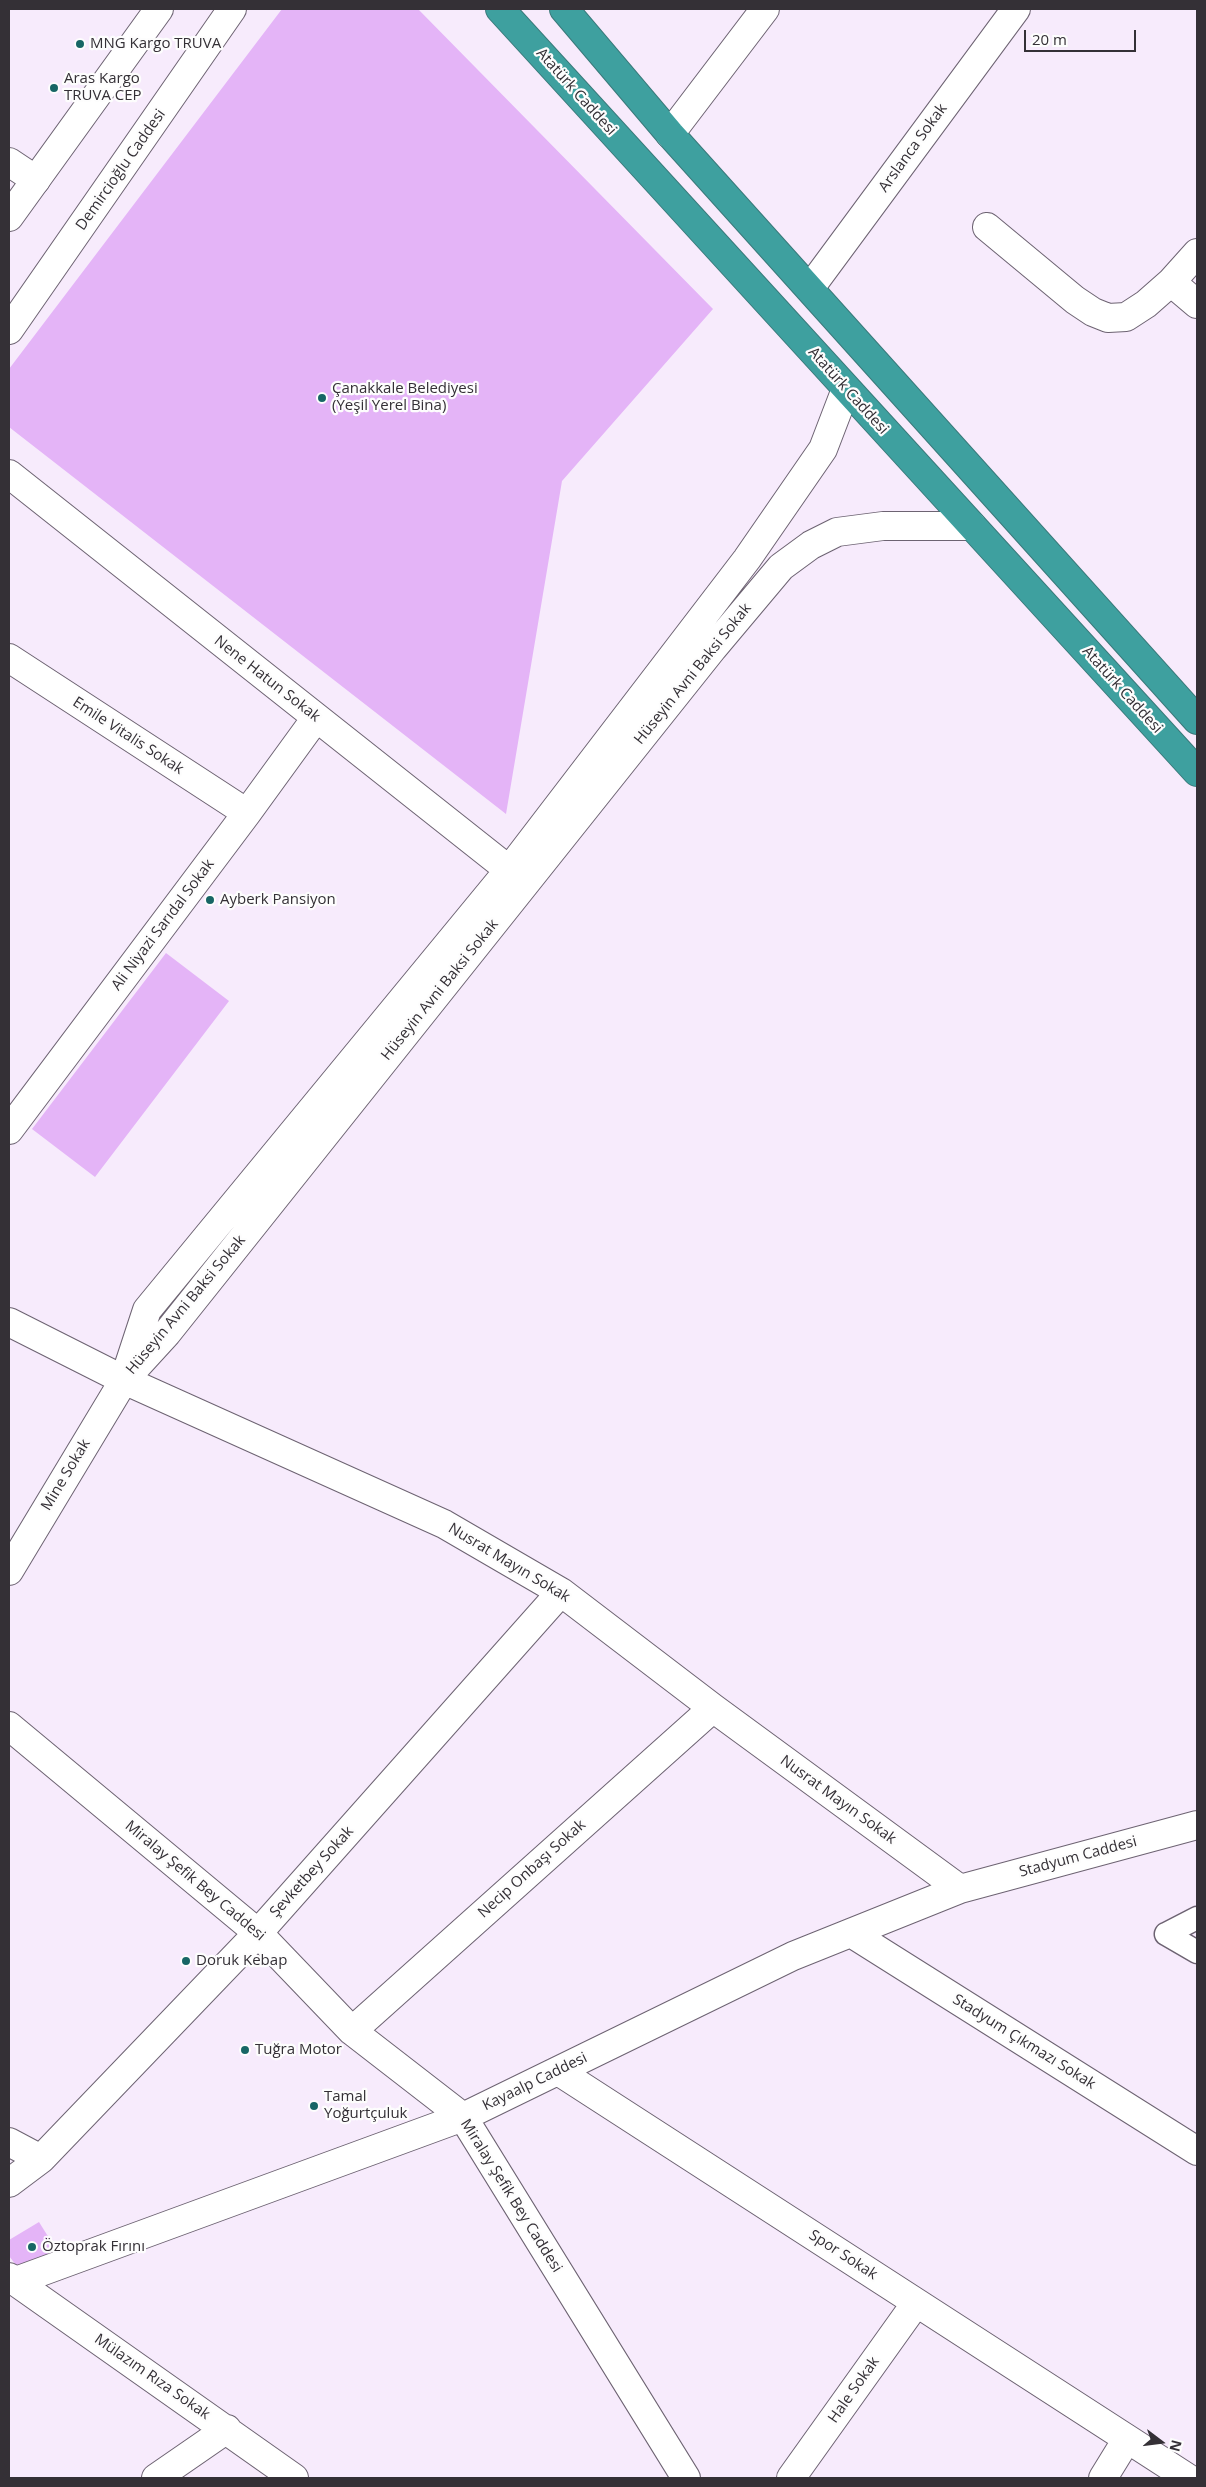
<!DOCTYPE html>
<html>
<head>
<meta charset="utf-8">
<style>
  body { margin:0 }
  #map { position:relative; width:1206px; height:2487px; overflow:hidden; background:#f7ebfc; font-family:"Open Sans",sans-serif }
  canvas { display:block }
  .frame { position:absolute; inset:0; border:10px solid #343036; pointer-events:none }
  .north { position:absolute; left:1136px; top:2417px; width:50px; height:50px; -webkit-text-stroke:4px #fdfdfd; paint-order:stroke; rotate:105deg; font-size:14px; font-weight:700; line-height:20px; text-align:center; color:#343036 }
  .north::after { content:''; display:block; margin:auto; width:18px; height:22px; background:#343036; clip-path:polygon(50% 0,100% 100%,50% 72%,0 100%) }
  .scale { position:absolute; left:1024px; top:30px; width:112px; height:22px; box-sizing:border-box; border:2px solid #343036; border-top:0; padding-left:6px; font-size:15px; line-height:18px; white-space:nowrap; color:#343036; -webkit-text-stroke:4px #fdfdfd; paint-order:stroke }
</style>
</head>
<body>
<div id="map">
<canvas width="1206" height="2487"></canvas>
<div class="frame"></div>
<div class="north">N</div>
<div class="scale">20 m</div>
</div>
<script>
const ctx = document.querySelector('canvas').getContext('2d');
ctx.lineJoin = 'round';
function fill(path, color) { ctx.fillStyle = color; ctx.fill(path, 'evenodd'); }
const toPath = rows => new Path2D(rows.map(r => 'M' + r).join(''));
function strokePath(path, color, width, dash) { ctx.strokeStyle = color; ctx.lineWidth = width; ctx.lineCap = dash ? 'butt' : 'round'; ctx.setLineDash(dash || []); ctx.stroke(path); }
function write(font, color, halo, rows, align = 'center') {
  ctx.font = font + ' "Open Sans",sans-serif'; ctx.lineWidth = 4.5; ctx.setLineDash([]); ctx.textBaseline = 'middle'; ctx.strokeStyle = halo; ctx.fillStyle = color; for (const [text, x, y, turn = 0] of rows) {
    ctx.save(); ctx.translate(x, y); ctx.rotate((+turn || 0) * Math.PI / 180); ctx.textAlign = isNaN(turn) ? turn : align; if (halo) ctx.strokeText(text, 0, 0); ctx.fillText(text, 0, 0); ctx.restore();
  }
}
fill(toPath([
  [282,9,418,9,713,309,562,481,506,814,9,427,9,369],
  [166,953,229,1001,95,1177,32,1129],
  [39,2222,59,2254,23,2274,9,2256,9,2240]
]), '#e4b4f7');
const lane = toPath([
  [1166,1934,1197,1952],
  [1166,1934,1197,1918]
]);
const street = toPath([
  [670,134,765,9],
  [9,162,36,180],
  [987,227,1075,300,1093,312,1108,318,1126,317,1146,304,1171,282,1197,253],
  [1171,282,1197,304],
  [810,288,1016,9],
  [846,389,823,449,747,559,509,870,147,1310,124,1380,167,1333,713,648,781,567,811,545,837,532,883,526,972,526],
  [9,474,523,881],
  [9,658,247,813],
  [9,1130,247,813,316,718],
  [9,1322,124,1380,444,1524,561,1592,713,1708,960,1889],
  [9,1571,124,1380],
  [9,1726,258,1933,352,2031,463,2117,686,2478],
  [851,1933,1197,2151],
  [352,2031,713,1708],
  [558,2071,1188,2478],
  [9,2142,41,2159],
  [9,2183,41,2159,258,1933,561,1592],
  [9,2277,294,2478],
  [16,2281,463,2117,793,1956,960,1889,1197,1825],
  [156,2478,227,2429],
  [791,2478,916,2303],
  [1103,2478,1127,2439]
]);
const secondary = toPath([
  [9,217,159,9],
  [9,330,232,9]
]);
const highway = toPath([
  [500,9,1197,772],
  [564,9,670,134,1197,720]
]);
strokePath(lane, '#6d6372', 25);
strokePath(street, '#6d6372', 30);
strokePath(secondary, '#6d6372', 30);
strokePath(highway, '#3a797a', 30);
strokePath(lane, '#fff', 22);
strokePath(street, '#fff', 28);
strokePath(secondary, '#fff', 28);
strokePath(highway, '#3ea09f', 28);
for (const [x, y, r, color] of [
  [80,44,5,"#176665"],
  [54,88,5,"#176665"],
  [322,398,5,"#176665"],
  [210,900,5,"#176665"],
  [186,1961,5,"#176665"],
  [245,2050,5,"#176665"],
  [314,2106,5,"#176665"],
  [32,2247,5,"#176665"]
]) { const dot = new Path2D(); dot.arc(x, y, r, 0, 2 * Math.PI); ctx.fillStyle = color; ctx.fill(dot); strokePath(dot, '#fdfdfd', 2); }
write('15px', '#343036', '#fdfdfd', [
  ["MNG Kargo TRUVA",90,44],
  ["Aras Kargo",64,79],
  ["TRUVA CEP",64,96],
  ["Çanakkale Belediyesi",332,389],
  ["(Yeşil Yerel Bina)",332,406],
  ["Ayberk Pansiyon",220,900],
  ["Doruk Kebap",196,1961],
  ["Tuğra Motor",255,2050],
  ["Tamal",324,2097],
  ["Yoğurtçuluk",324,2114],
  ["Öztoprak Fırını",42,2247]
], 'left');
write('15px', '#343036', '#fdfdfd', [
  ["Atatürk Caddesi",576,92,48],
  ["Arslanca Sokak",913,148,-54],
  ["Demircioğlu Caddesi",121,170,-55],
  ["Atatürk Caddesi",848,391,48],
  ["Hüseyin Avni Baksi Sokak",693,674,-51],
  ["Nene Hatun Sokak",267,679,38],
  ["Atatürk Caddesi",1122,690,48],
  ["Emile Vitalis Sokak",128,736,33],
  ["Ali Niyazi Sarıdal Sokak",163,925,-53],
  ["Hüseyin Avni Baksi Sokak",440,990,-51],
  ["Hüseyin Avni Baksi Sokak",186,1305,-50],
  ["Mine Sokak",66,1475,-59],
  ["Nusrat Mayın Sokak",509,1563,31],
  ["Nusrat Mayın Sokak",838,1800,36],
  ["Stadyum Caddesi",1078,1857,-15],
  ["Necip Onbaşı Sokak",532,1869,-42],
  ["Şevketbey Sokak",312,1872,-48],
  ["Miralay Şefik Bey Caddesi",195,1881,40],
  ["Stadyum Çıkmazı Sokak",1024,2042,32],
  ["Kayaalp Caddesi",535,2082,-26],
  ["Miralay Şefik Bey Caddesi",511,2196,58],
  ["Spor Sokak",843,2255,33],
  ["Mülazım Rıza Sokak",152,2377,35],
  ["Hale Sokak",854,2390,-55]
]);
</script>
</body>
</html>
